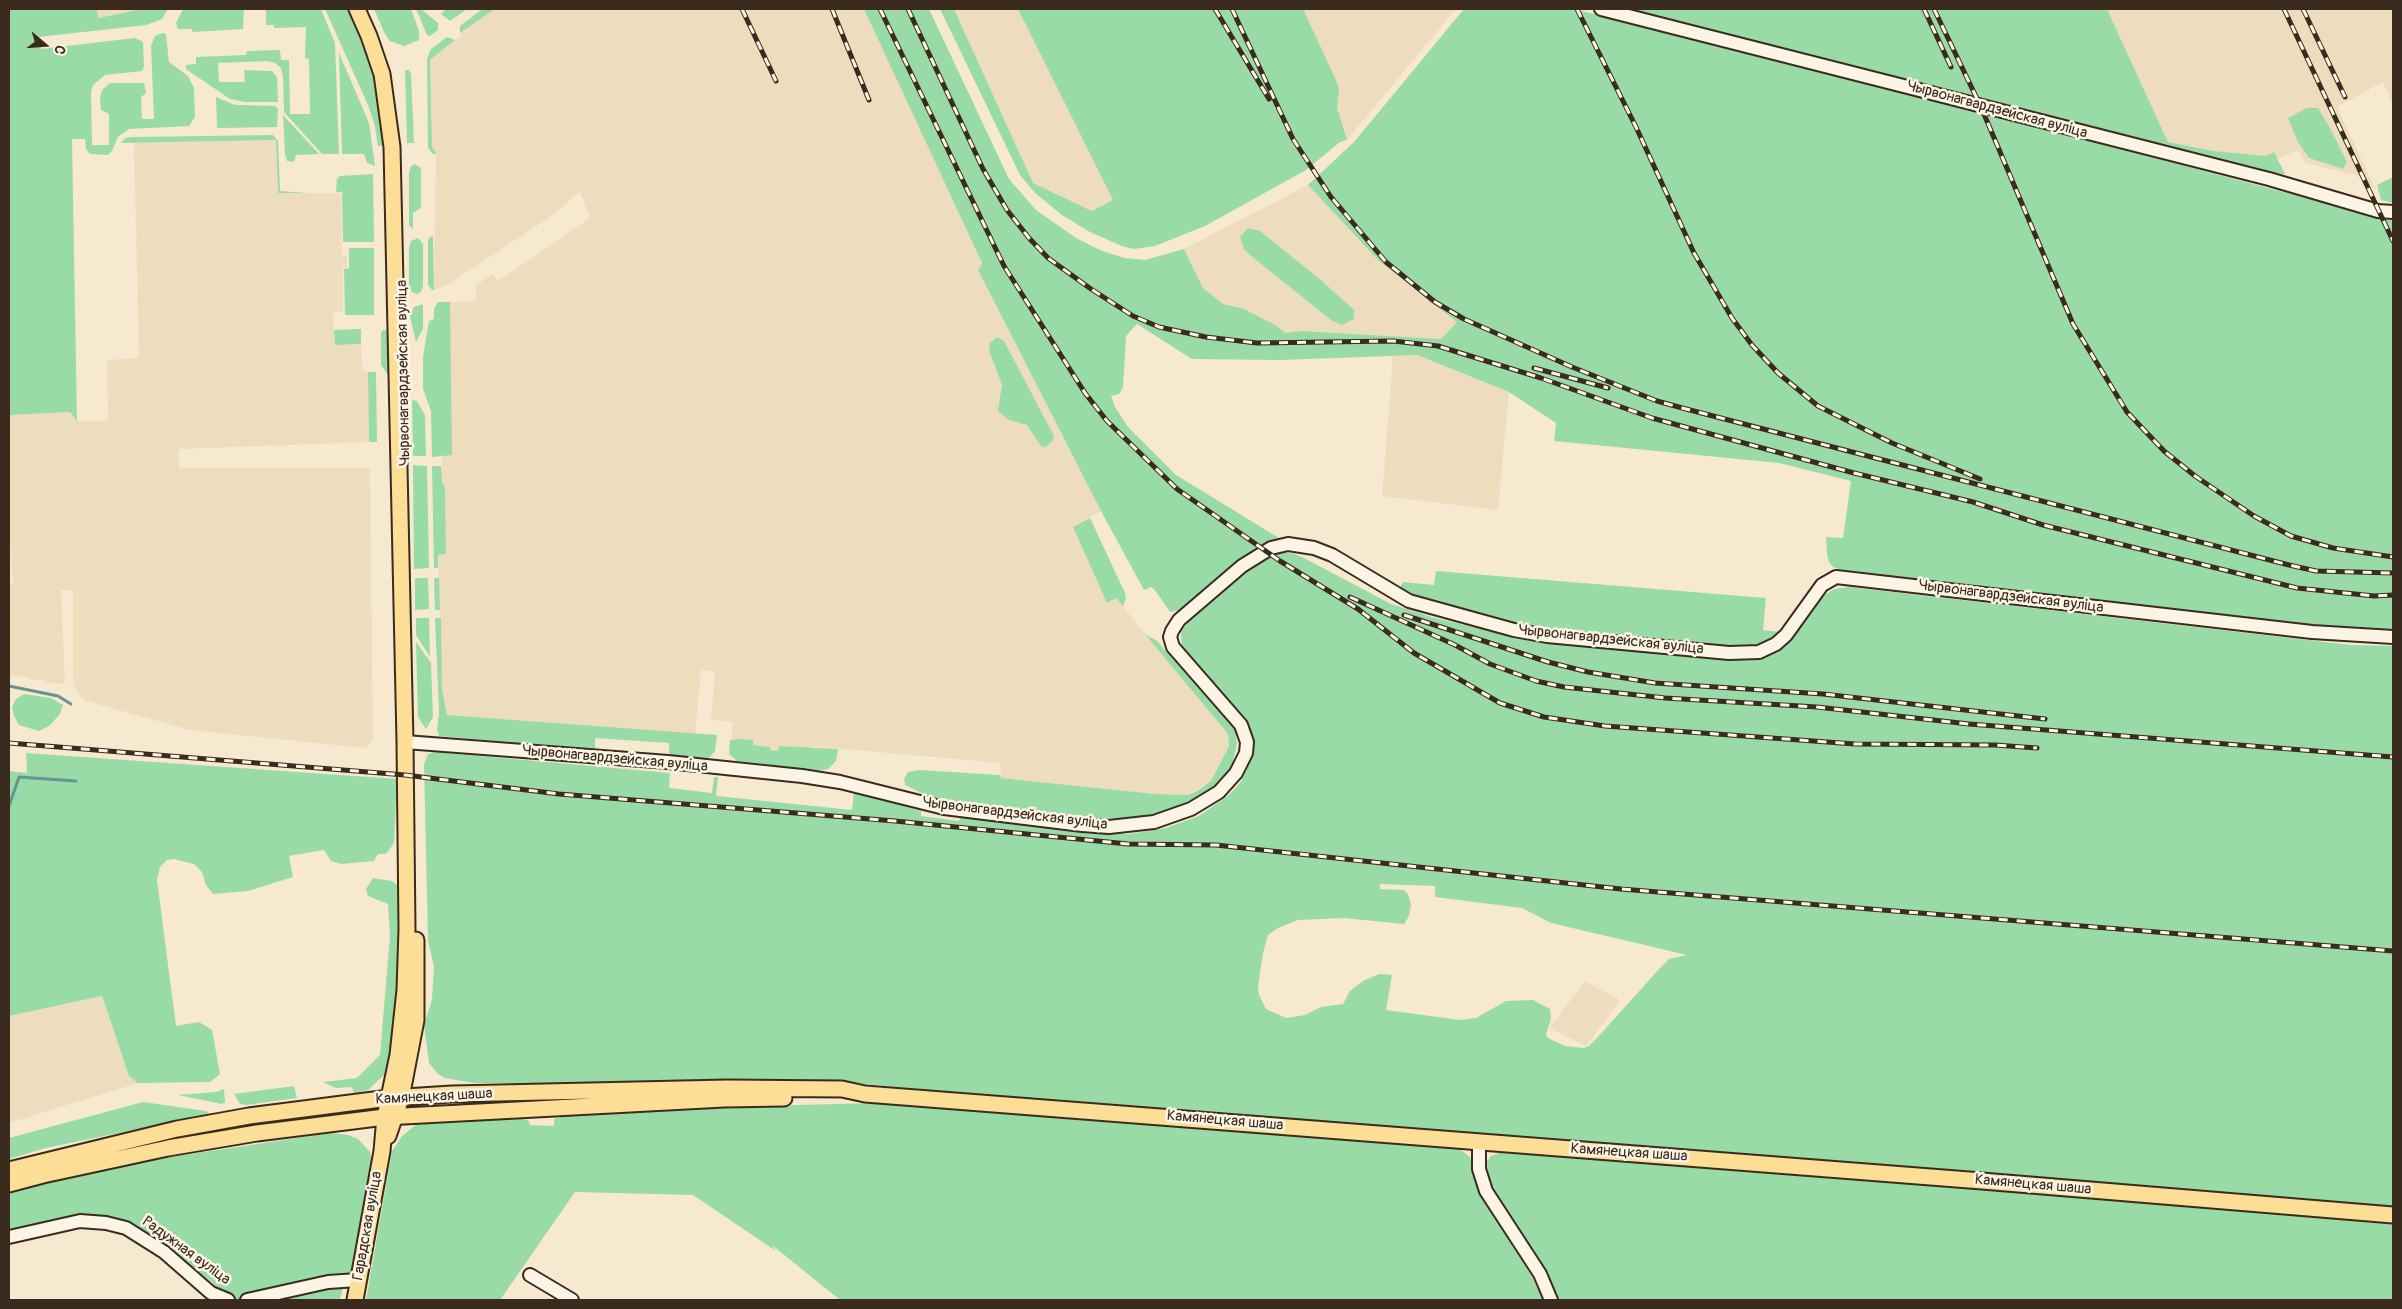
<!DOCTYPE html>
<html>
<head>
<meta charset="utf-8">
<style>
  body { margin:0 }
  #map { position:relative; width:2402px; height:1309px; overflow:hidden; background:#f6e9cf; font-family:Pangolin,sans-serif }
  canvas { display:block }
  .frame { position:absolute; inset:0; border:10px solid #3b2a1e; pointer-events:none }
  .north { position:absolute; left:20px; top:20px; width:50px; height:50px; -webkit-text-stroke:4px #fcf5e5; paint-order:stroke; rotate:108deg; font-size:14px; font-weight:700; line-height:20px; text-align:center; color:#3b2a1e }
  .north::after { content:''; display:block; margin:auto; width:18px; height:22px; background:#3b2a1e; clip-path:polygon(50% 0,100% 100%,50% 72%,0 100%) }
</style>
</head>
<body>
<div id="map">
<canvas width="2402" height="1309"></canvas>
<div class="frame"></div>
<div class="north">С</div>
</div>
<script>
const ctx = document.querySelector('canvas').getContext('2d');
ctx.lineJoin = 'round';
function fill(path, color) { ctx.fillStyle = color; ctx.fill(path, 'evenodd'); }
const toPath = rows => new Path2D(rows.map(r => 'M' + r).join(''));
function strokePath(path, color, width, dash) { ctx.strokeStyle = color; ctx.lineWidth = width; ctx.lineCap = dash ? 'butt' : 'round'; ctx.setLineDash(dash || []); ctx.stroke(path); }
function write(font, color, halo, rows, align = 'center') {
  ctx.font = font + ' Pangolin,sans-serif'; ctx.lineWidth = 5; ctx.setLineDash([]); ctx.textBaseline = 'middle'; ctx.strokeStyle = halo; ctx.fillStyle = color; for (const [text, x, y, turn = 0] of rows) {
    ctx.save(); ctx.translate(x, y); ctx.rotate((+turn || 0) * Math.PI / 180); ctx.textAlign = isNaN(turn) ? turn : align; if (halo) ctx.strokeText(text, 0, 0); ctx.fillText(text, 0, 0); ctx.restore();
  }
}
fill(toPath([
  [97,9,142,9,98,18],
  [495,9,865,9,982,263,978,270,1101,511,1073,527,1107,603,1116,598,1228,734,1229,746,1211,781,1188,795,1155,794,1001,778,1000,763,810,746,810,749,779,746,778,751,770,750,770,747,753,745,753,740,731,740,733,722,711,720,715,672,701,670,695,734,447,715,442,689,438,555,446,554,445,488,442,481,442,457,436,456,434,309,438,302,476,301,476,285,493,274,498,281,590,218,580,192,550,217,447,285,434,290,436,152,432,147,430,60,462,35,460,33],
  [954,9,1018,9,1113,200,1093,211,1033,183],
  [1301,9,1456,9,1347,140],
  [2107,9,2393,9,2393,105,2383,82,2337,107,2376,190,2356,175,2305,163,2298,150,2278,159,2273,152,2266,156,2214,151,2168,142],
  [276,140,278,193,341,193,342,256,347,256,347,267,343,267,343,312,333,312,335,345,361,344,362,370,368,372,369,442,179,449,179,468,370,468,373,740,365,748,190,730,83,700,73,684,73,590,61,590,65,684,46,683,45,680,28,679,27,677,9,676,9,584,13,584,9,525,9,415,70,412,77,421,108,421,107,360,139,358,134,143],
  [1308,185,1378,260,1458,322,1441,339,1302,331,1285,333,1244,309,1223,304,1203,288,1184,249],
  [1417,355,1509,392,1498,510,1382,496,1393,356],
  [1585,981,1620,1000,1586,1046,1549,1028],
  [102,996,129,1076,138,1083,9,1123,9,1016]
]), '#eeddbd');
fill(toPath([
  [9,9,97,9,98,18,142,9,168,9,162,19,146,25,39,37,41,49,135,38,143,42,144,66,142,71,105,75,93,85,91,93,92,145,109,145,109,114,101,110,100,98,102,90,110,83,144,83,146,93,141,97,142,119,154,119,151,46,155,36,163,33,166,34,169,62,188,76,194,88,195,117,189,126,129,129,118,137,112,151,108,155,90,154,86,149,85,139,72,139,77,421,70,412,9,415],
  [183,9,244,9,243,29,192,32,192,29,178,29,176,23],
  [266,9,321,9,335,43,339,154,322,154,284,112,283,76,281,68,275,63,267,61,218,63,219,82,245,82,244,70,272,71,277,77,278,102,245,102,230,99,186,69,186,65,196,64,196,57,246,55,247,51,280,50,281,60,289,60,290,114,310,114,309,59,305,58,306,27,274,28,274,25,266,25],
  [325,9,351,9,374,66,387,145,378,146,375,126,368,105],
  [374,9,411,9,419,31,419,40,404,46,390,41,385,34],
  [416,9,421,9,438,23,438,30,430,36,427,35],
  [446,9,467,9,450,21,441,14],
  [482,9,495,9,460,33,460,26],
  [864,9,929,9,1009,179,1036,210,1076,238,1100,250,1124,258,1145,260,1184,249,1203,288,1223,304,1244,309,1275,325,1285,333,1302,331,1441,339,1457,322,1378,260,1308,185,1354,142,1464,9,1574,9,1893,89,2393,221,2393,630,2320,627,1844,571,1833,567,1829,562,1827,555,1826,537,1843,538,1851,481,1779,463,1554,441,1556,423,1509,392,1417,355,1281,360,1192,359,1137,324,1126,336,1123,387,1119,394,1111,396,1115,407,1128,427,1176,475,1279,538,1263,544,1241,559,1180,610,1170,612,1155,590,1151,587,1144,590,1101,511,978,270,982,263],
  [940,9,954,9,1033,183,1092,211,1113,200,1018,9,1303,9,1336,80,1339,89,1337,108,1347,140,1340,142,1306,170,1205,226,1155,246,1134,249,1122,246,1090,232,1062,215,1035,193,1020,175],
  [1632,9,2107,9,2168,142,2214,151,2266,156,2274,152,2285,174,2265,172,1648,15],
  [447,37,455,40,430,60,432,147,436,152,436,154,433,154,428,148,427,59,431,49],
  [339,53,369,123,375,166,367,163,364,154,342,154],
  [405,70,409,70,411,74,414,143,407,143],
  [216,97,235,105,275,106,278,109,277,127,217,128],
  [2307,108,2318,108,2330,128,2347,162,2343,169,2309,158,2298,142,2288,118],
  [283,115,319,154,296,155,294,162,287,161,285,154],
  [273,135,278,141,280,191,307,193,278,193,276,140,121,143,125,138,132,137],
  [415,164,421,168,421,208,413,213,413,229,409,225,409,173,411,166],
  [373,174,374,242,343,242,342,192,336,192,337,179,340,176],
  [2393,177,2393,203,2381,200,2377,185],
  [1248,228,1260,231,1322,281,1354,310,1354,319,1342,325,1331,320,1250,255,1244,249,1240,237],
  [433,236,434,290,432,290,428,285,428,242,429,238],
  [418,238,423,244,423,287,421,292,417,294,412,292,409,287,409,248,411,241],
  [349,248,374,248,374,315,345,315,344,269,349,268],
  [438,302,450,302,452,455,432,457,431,411,423,389,423,357,429,321,434,319,434,309],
  [423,304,423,329,416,342,410,316,414,307],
  [361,329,361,344,335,345,334,330],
  [383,330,389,331,390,378,381,365,381,333],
  [997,337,1004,341,1054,436,1053,440,1046,447,1041,446,1027,425,1009,420,998,411,1002,385,989,350,990,343],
  [368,372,376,372,377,442,369,442],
  [412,400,417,401,425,415,426,456,413,456],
  [413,465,427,466,429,568,414,569],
  [432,466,441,466,442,481,445,488,446,554,438,555,438,568,434,568],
  [1090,518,1125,593,1126,598,1123,606,1116,598,1107,603,1073,527],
  [1280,552,1294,554,1304,558,1391,604,1435,618,1502,634,1552,643,1729,660,1759,659,1778,652,1786,646,1823,596,1834,589,1849,587,2351,645,2393,646,2393,1209,1899,1166,1012,1098,854,1083,473,1083,445,1078,438,1074,429,1063,424,1025,432,1000,434,966,428,941,424,764,428,754,435,752,670,773,669,788,712,793,714,777,718,777,716,796,852,810,854,791,921,811,921,816,959,821,960,817,1091,834,1129,834,1166,828,1199,816,1229,795,1240,783,1247,769,1253,748,1253,737,1246,718,1182,648,1181,632,1188,622,1248,569,1272,554],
  [1380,884,1435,886,1435,897,1522,908,1551,923,1687,955,1669,959,1660,968,1597,1038,1589,1046,1583,1048,1565,1046,1548,1038,1546,1034,1551,1019,1550,1009,1533,1000,1506,1001,1476,1018,1460,1020,1386,1010,1392,975,1379,974,1363,981,1350,991,1343,1004,1321,1007,1305,1015,1286,1018,1266,1009,1259,995,1258,986,1263,953,1268,935,1278,928,1298,920,1343,918,1404,924,1409,916,1411,905,1408,894,1404,890,1380,889],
  [1436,571,1766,598,1763,630,1781,632,1764,644,1733,648,1570,632,1509,622,1432,602,1399,589,1403,582,1434,585],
  [415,578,428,578,429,609,415,610],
  [434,578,439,578,440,610,435,610],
  [416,618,429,618,430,657,416,635],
  [435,618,441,618,442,689,447,715,717,735,715,751,710,757,704,759,669,757,669,743,595,738,595,750,439,736,437,730,439,711],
  [1145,634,1157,641,1235,730,1237,743,1232,766,1222,780,1203,795,1164,813,1135,818,1102,819,959,802,928,796,905,785,904,779,908,772,919,770,1000,775,1001,778,1155,794,1188,795,1197,791,1211,781,1229,746,1228,734],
  [416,642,431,663,433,717,426,729,418,717],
  [24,694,51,698,63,705,60,714,49,726,39,731,19,725,14,716,12,707,16,699],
  [742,739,753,740,753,745,770,747,770,750,778,751,779,746,838,749,836,761,828,769,818,771,774,768,765,764,737,761,729,754,730,740],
  [26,753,397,779,394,843,386,854,378,854,374,861,341,864,331,861,324,850,289,856,293,877,248,891,213,894,206,885,202,872,194,864,174,859,167,860,160,867,157,880,176,1026,199,1022,212,1030,220,1074,210,1082,138,1083,129,1076,102,996,9,1016,9,771,27,773],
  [373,878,392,881,397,885,400,895,401,986,391,1057,385,1074,368,1090,354,1093,352,1087,336,1088,323,1082,357,1078,380,1055,390,936,388,904,368,896,366,889],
  [294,1086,297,1098,246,1105,240,1104,234,1094],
  [224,1089,225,1102,222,1104,178,1095,216,1092],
  [143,1102,206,1111,210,1114,46,1148,9,1159,9,1138],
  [882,1103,951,1107,1458,1148,1470,1157,1484,1201,1531,1275,1543,1300,840,1300,772,1245,776,1251,693,1195,575,1192,500,1300,366,1300,392,1151,402,1136,423,1119,519,1117,529,1121,530,1125,554,1126,554,1119,576,1113,751,1106],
  [331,1133,348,1135,358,1139,370,1152,372,1163,351,1285,343,1287,340,1300,219,1300,213,1283,149,1234,123,1222,9,1234,9,1194,75,1175,164,1158],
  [1502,1152,1769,1171,2393,1223,2393,1300,1557,1300,1539,1262,1491,1185,1486,1163,1491,1156]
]), '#99dba6');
strokePath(toPath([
  [9,686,58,696,71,704],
  [9,806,19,777,76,781]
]), '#699295', 3);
const minor = toPath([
  [1601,9,2269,179,2378,211,2393,212],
  [405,742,668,762,802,776,840,782,944,808,1082,825,1109,827,1154,822,1191,809,1219,792,1236,773,1246,753,1247,742,1241,725,1173,647,1170,637,1172,631,1179,620,1242,566,1271,548,1288,544,1314,548,1332,555,1409,601,1514,630,1547,636,1729,653,1759,652,1776,644,1786,635,1822,585,1836,577,2312,632,2393,637],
  [1479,1141,1479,1169,1486,1191,1540,1274,1551,1300],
  [9,1237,80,1221,106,1223,126,1228,164,1252,211,1293,228,1300],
  [530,1275,572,1300],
  [247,1300,328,1282,358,1280]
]);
const major = toPath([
  [388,1136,401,1098,416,1020,416,940],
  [9,1170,177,1129,249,1116,389,1098,452,1094,727,1088,842,1089,865,1094,1982,1181,2393,1215],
  [9,1184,43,1175,168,1148,257,1133,385,1117,724,1099,784,1098],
  [355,1300,382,1151,385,1117,398,1055,405,990,407,929,405,742,392,147,382,74,369,36,357,9]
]);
strokePath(minor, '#3b2a1e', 16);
strokePath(major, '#3b2a1e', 19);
strokePath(minor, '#fcf5e5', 12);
strokePath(major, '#fcde96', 15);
const rail = toPath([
  [742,9,776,81],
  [832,9,869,100],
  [880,9,1004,266,1085,393,1107,421,1177,489,1280,561,1358,609,1414,653,1500,703,1544,717,1605,726,1855,744,1995,745,2037,748],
  [908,9,983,169,1007,210,1029,238,1048,258,1091,289,1133,316,1159,327,1206,337,1257,343,1393,341,1438,346,1541,378,1652,418,1854,473,1973,502,2043,525,2297,588,2374,596,2393,595],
  [1215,9,1269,99],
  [1232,9,1293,139,1331,197,1386,262,1435,302,1464,319,1572,367,1657,401,1686,409,2289,565,2316,571,2393,573],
  [1577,9,1636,127,1694,253,1732,318,1752,345,1778,373,1818,406,1892,443,1980,479],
  [1924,9,1951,67],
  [1934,9,1981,107,2073,324,2127,412,2164,451,2195,476,2254,516,2291,536,2333,548,2393,557],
  [2284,9,2393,241],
  [2303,9,2345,97],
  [1534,368,1608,388],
  [1350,597,1455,645,1490,664,1536,681,1564,687,1665,698,1817,707,1969,724,2393,757],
  [1404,615,1548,662,1588,672,1655,683,1823,694,2045,719],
  [9,743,405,775,559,794,895,821,1128,844,1216,845,1621,889,2393,951]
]);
strokePath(rail, '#3b2a1e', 5);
strokePath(rail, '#fcf5e5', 3, [9]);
write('15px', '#3b2a1e', '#fcf5e5', [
  ["Чырвонагвардзейская вуліца",1997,110,15],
  ["Чырвонагвардзейская вуліца",404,373,-91],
  ["Чырвонагвардзейская вуліца",2011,597,7],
  ["Чырвонагвардзейская вуліца",1611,640,6],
  ["Чырвонагвардзейская вуліца",615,759,5],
  ["Чырвонагвардзейская вуліца",1015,814,7],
  ["Камянецкая шаша",434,1097,-3],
  ["Камянецкая шаша",1225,1121,5],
  ["Камянецкая шаша",1629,1153,4],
  ["Камянецкая шаша",2033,1185,5],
  ["Гарадская вуліца",368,1226,-80],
  ["Радужная вуліца",186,1251,36]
]);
</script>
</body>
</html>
